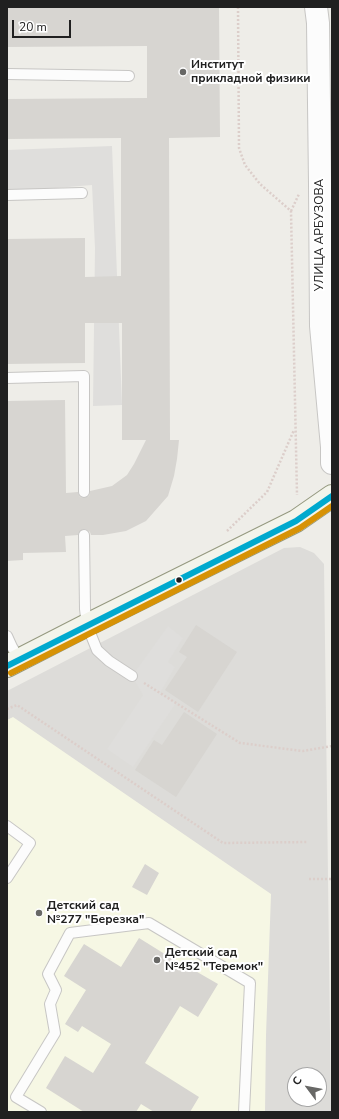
<!DOCTYPE html>
<html>
<head>
<meta charset="utf-8">
<style>
  body { margin:0 }
  #map { position:relative; width:339px; height:1119px; overflow:hidden; background:#eeede8; font-family:"Nunito Sans",sans-serif }
  canvas { display:block }
  .frame { position:absolute; inset:0; border:8px solid #202020; pointer-events:none }
  .north { position:absolute; left:287px; top:1067px; width:40px; height:40px; box-sizing:border-box; background:#fff; border:1px solid #a6a6a6; border-radius:50%; rotate:302deg; font-size:11px; font-weight:700; line-height:16px; text-align:center; color:#202020 }
  .north::after { content:''; display:block; margin:auto; width:14px; height:18px; background:#686866; clip-path:polygon(50% 0,100% 100%,50% 72%,0 100%) }
  .scale { position:absolute; left:12px; top:20px; width:59px; height:18px; box-sizing:border-box; border:2px solid #202020; border-top:0; padding-left:5px; font-size:12px; line-height:14px; white-space:nowrap; color:#202020; -webkit-text-stroke:3px #fff; paint-order:stroke }
</style>
</head>
<body>
<div id="map">
<canvas width="339" height="1119"></canvas>
<div class="frame"></div>
<div class="north">С</div>
<div class="scale">20 m</div>
</div>
<script>
const ctx = document.querySelector('canvas').getContext('2d');
ctx.lineJoin = 'round';
function fill(path, color) { ctx.fillStyle = color; ctx.fill(path, 'evenodd'); }
const toPath = rows => new Path2D(rows.map(r => 'M' + r).join(''));
function strokePath(path, color, width, dash) { ctx.strokeStyle = color; ctx.lineWidth = width; ctx.lineCap = dash ? 'butt' : 'round'; ctx.setLineDash(dash || []); ctx.stroke(path); }
function write(font, color, halo, rows, align = 'center') {
  ctx.font = font + ' "Nunito Sans",sans-serif'; ctx.lineWidth = 4; ctx.setLineDash([]); ctx.textBaseline = 'middle'; ctx.strokeStyle = halo; ctx.fillStyle = color; for (const [text, x, y, turn = 0] of rows) {
    ctx.save(); ctx.translate(x, y); ctx.rotate((+turn || 0) * Math.PI / 180); ctx.textAlign = isNaN(turn) ? turn : align; if (halo) ctx.strokeText(text, 0, 0); ctx.fillText(text, 0, 0); ctx.restore();
  }
}
fill(toPath([
  [300,547,314,553,324,564,331,1112,7,1112,7,691,284,548],
  [295,1075,319,1075,319,1099,295,1099]
]), '#dddcd9');
fill(toPath([
  [13,717,271,894,266,1035,265,1112,7,1112,7,720]
]), '#f6f7e4');
fill(toPath([
  [112,146,122,405,93,406,95,248,92,185,7,192,7,150],
  [168,626,183,638,168,662,175,667,160,693,176,703,133,767,107,749,143,695,132,676]
]), '#dfdedc');
fill(toPath([
  [7,7,219,7,220,137,169,138,170,440,179,440,177,459,174,476,168,496,146,521,126,531,103,535,91,535,90,532,87,530,84,529,79,532,78,535,65,536,66,552,23,553,23,560,7,561,7,401,65,400,66,493,78,492,80,497,84,498,89,496,90,491,112,486,127,475,134,464,146,440,122,440,122,323,85,323,85,363,7,364,7,239,85,238,85,277,121,276,121,138,7,139,7,99,147,98,147,46,7,47],
  [196,625,237,652,198,712,165,690,187,657,179,652],
  [184,712,217,734,176,797,135,770,154,740,162,745],
  [145,864,159,873,147,895,132,887],
  [139,938,184,966,185,965,218,984,198,1017,180,1006,145,1063,199,1097,190,1112,154,1112,141,1104,136,1112,84,1112,46,1088,65,1056,93,1073,111,1044,82,1026,78,1032,65,1024,86,990,64,976,84,944,121,967]
]), '#d7d5d1');
const service = toPath([
  [7,74,129,76],
  [7,195,82,193],
  [7,378,84,376,84,492],
  [84,535,85,609,87,625,97,650,109,661,132,676],
  [7,636,12,647,20,660],
  [7,826,30,843,7,878],
  [41,1112,16,1097,55,1033,50,1004,56,990,48,974,70,933,149,923,250,983,244,1112]
]);
const tertiary = toPath([
  [316,7,318,23,320,184,321,326,332,447,332,463]
]);
const secondary = toPath([
  [7,666,87,625,296,521,332,496]
]);
strokePath(service, '#c7c6c4', 12);
strokePath(tertiary, '#c7c6c4', 24);
strokePath(secondary, '#95997f', 24);
strokePath(toPath([
  [238,7,239,148,245,165,260,184,291,211,297,495],
  [291,211,299,194],
  [227,531,267,492,294,430],
  [144,683,240,743,303,751,332,746],
  [7,709,17,705,223,843,307,842],
  [309,879,332,879]
]), '#dcceca', 2.5, [2, 2]);
strokePath(service, '#fcfcfc', 10);
strokePath(tertiary, '#fcfcfc', 22);
strokePath(secondary, '#f3f4eb', 22);
strokePath(toPath([
  [7,666,296,521,332,496]
]), '#00a9ce', 6);
strokePath(toPath([
  [11,673,300,528,332,506]
]), '#d79205', 6);
for (const [x, y, r, color] of [
  [183,72,4,"#686866"],
  [179,580,3.5,"#202020"],
  [39,913,4,"#686866"],
  [157,960,4,"#686866"]
]) { const dot = new Path2D(); dot.arc(x, y, r, 0, 2 * Math.PI); ctx.fillStyle = color; ctx.fill(dot); strokePath(dot, '#fff', 1.5); }
write('bold 12px', '#202020', '#fff', [
  ["Институт",191,65],
  ["прикладной физики",191,79],
  ["Детский сад",47,906],
  ["№277 \"Березка\"",47,920],
  ["Детский сад",165,953],
  ["№452 \"Теремок\"",165,967]
], 'left');
write('12px', '#202020', '#fff', [
  ["УЛИЦА АРБУЗОВА",320,235,-90]
]);
</script>
</body>
</html>
